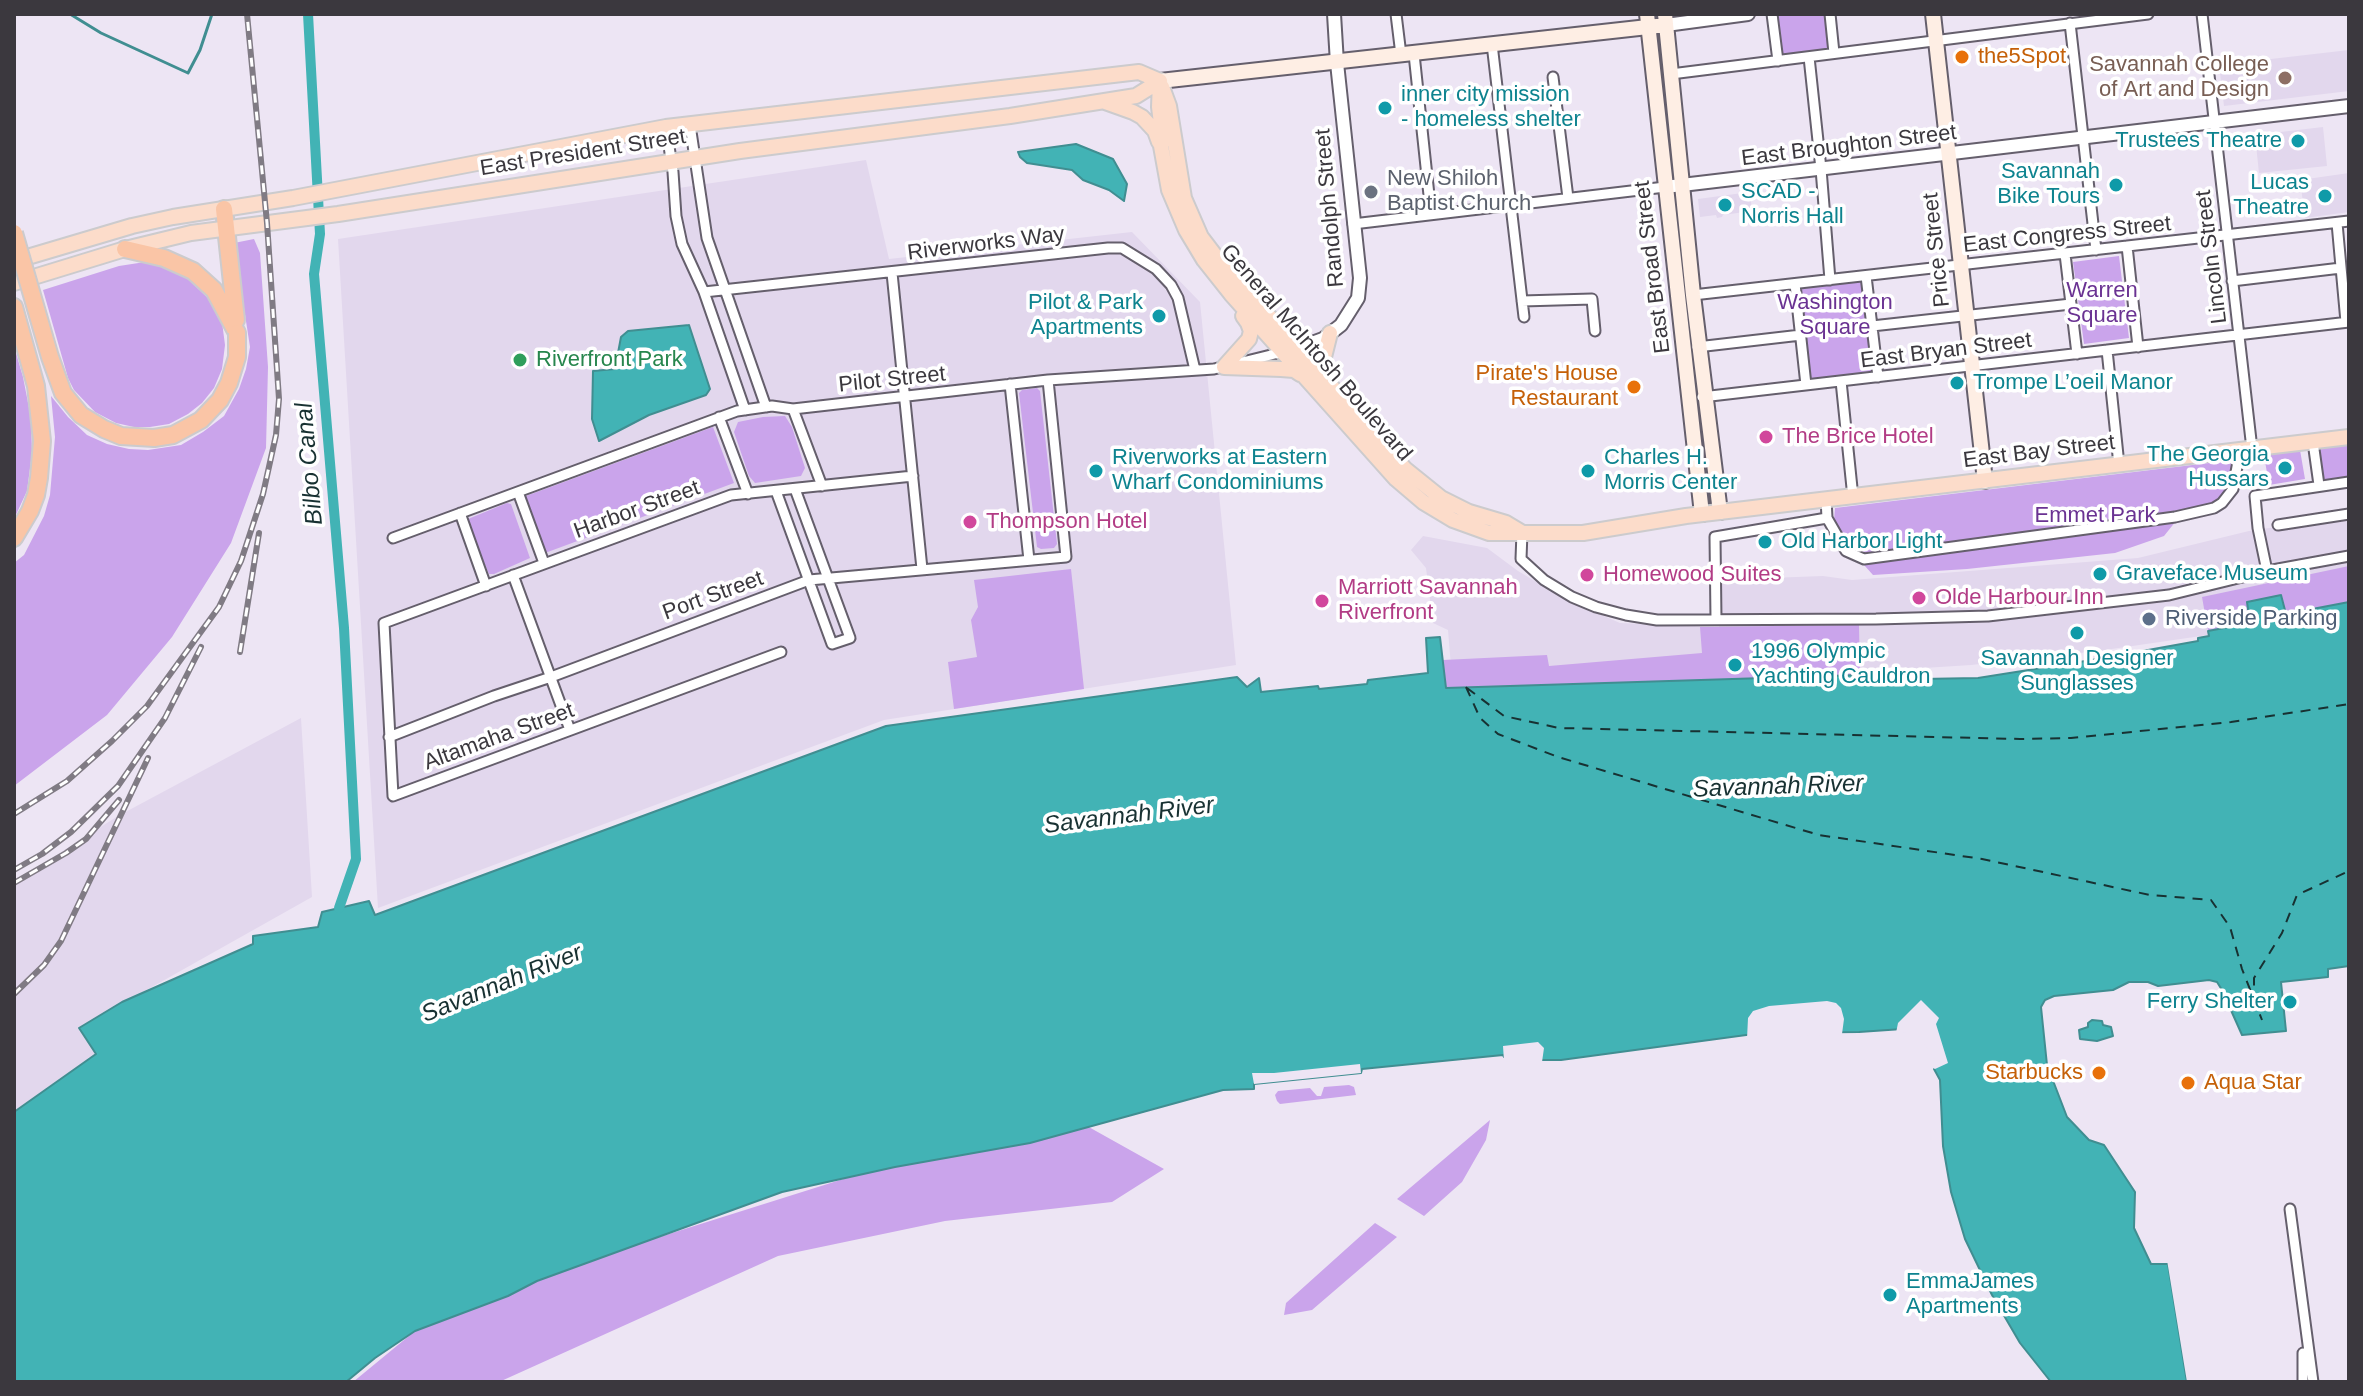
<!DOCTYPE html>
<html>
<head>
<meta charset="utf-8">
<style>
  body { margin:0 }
  #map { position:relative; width:2363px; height:1396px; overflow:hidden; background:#ede5f4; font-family:Helvetica,sans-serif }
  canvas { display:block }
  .frame { position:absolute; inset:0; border:16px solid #3b383e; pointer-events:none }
</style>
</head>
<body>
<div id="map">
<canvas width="2363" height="1396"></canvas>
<div class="frame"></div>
</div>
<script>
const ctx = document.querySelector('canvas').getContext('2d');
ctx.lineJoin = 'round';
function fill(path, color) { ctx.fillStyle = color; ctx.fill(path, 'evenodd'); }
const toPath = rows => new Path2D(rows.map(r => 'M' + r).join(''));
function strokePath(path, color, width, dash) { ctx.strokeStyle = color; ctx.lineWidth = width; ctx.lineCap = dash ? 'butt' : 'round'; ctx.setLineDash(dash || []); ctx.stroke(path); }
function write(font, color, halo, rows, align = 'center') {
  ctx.font = font + ' Helvetica,sans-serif'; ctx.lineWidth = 7; ctx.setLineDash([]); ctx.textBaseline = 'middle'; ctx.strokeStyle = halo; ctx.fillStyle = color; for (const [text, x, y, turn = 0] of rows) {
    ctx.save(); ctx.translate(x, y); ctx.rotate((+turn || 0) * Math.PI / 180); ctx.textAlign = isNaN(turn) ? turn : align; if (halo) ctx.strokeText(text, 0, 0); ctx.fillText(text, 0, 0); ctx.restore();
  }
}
fill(toPath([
  [2349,50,2349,91,2224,106,2219,65],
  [2323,127,2327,166,2259,173,2255,135],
  [866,160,889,259,1132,232,1200,302,1236,665,884,720,378,908,338,239],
  [2349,173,2349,212,2305,218,2300,180],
  [1750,192,1752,211,1723,215,1722,217,1717,218,1716,215,1700,217,1698,199],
  [2349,516,2349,602,2207,628,2208,635,2098,651,1971,665,1861,672,1846,662,1452,679,1448,630,1433,623,1426,568,1411,550,1423,536,1487,548,1518,571,1565,599,1620,623,1719,627,1715,580,1823,576,1852,580,2138,558,2249,531],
  [301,718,312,897,79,1028,97,1053,14,1111,14,882,118,816]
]), '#e2d7ed');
fill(toPath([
  [1777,14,1826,14,1830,49,1782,55],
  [254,239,260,253,268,367,266,448,231,543,172,637,107,715,14,786,14,563,24,555,44,516,50,495,55,437,51,396,68,417,87,435,107,444,129,449,148,450,181,445,203,432,224,416,239,389,246,369,250,347,234,243],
  [2119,256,2129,338,2084,344,2073,262],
  [145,262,169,267,189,280,212,302,222,322,225,345,222,369,214,388,202,403,188,414,169,424,150,427,134,427,116,423,95,412,74,390,68,378,43,290,119,266],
  [1863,280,1873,372,1810,379,1799,287],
  [14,346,23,377,31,418,32,453,27,491,14,519],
  [1037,388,1040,391,1057,544,1054,548,1041,549,1037,547,1019,393,1022,390],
  [785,416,792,427,805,468,801,476,755,483,749,476,734,432,738,422,763,417],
  [713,427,734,483,545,553,526,503,526,496],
  [2349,442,2349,478,2323,480,2317,445],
  [2300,450,2305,479,2269,485,2264,455],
  [2234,460,2229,485,2218,500,2211,505,2184,511,2164,536,2115,553,1967,569,1873,575,1847,546,1834,521,1835,508],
  [507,503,511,504,530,558,494,574,489,574,468,524,468,519],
  [2349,566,2349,602,2286,614,2247,601,2250,623,2208,631,2202,597],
  [1071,569,1084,689,954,709,948,662,977,657,971,620,978,607,974,580],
  [1859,625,1860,675,1445,688,1443,660,1547,655,1549,666,1702,653,1700,627],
  [1349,1085,1354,1087,1356,1095,1280,1104,1277,1101,1275,1095,1278,1091,1310,1088,1317,1096,1321,1096,1324,1087],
  [1490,1120,1486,1140,1462,1182,1424,1216,1397,1199],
  [1078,1121,1164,1169,1112,1202,945,1221,778,1256,499,1382,353,1382,415,1331,546,1278,653,1239,856,1175],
  [1375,1223,1397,1237,1312,1310,1284,1315,1286,1303]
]), '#caa4eb');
const water = toPath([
  [1076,144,1113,159,1127,184,1124,201,1109,190,1083,180,1072,170,1027,163,1020,157,1018,152,1076,144],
  [689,325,710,389,706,395,649,415,599,441,592,419,593,371,615,369,621,337,628,331,689,325],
  [2281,595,2286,614,2349,602,2349,966,2328,969,2328,977,2281,982,2286,1031,2242,1035,2222,990,2217,982,2209,980,2158,986,2148,982,2129,982,2113,990,2054,996,2045,1000,2041,1007,2047,1065,2067,1117,2089,1140,2104,1145,2135,1192,2134,1228,2151,1264,2168,1264,2187,1382,2051,1382,2020,1343,1992,1295,1965,1239,1951,1192,1943,1146,1940,1080,1934,1069,1940,1060,1917,1028,1859,1032,1761,1033,1561,1060,1522,1060,1504,1057,1503,1055,1362,1069,1361,1073,1254,1084,1254,1089,1223,1090,1030,1143,895,1167,782,1192,537,1281,508,1296,415,1331,375,1358,346,1382,14,1382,14,1112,96,1054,79,1028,122,1002,253,944,253,936,318,927,322,912,369,901,375,915,886,726,1237,677,1247,687,1259,678,1261,692,1318,686,1319,689,1367,684,1368,680,1428,673,1426,638,1440,637,1446,688,1860,675,1864,680,1978,678,2098,659,2198,641,2198,638,2209,636,2208,631,2250,623,2247,602,2281,595],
  [2092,1020,2102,1021,2103,1025,2111,1027,2113,1036,2097,1041,2080,1039,2079,1030,2088,1027,2088,1023,2092,1020]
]);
fill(water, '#42b3b5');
strokePath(water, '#408e91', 2);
fill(toPath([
  [1921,1000,1939,1018,1936,1024,1948,1063,1935,1069,1931,1067,1935,1060,1916,1032,1896,1033,1898,1023],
  [1827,1001,1836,1003,1841,1008,1844,1019,1842,1034,1747,1039,1748,1018,1753,1011,1769,1006],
  [1538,1042,1544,1048,1542,1062,1522,1064,1504,1061,1503,1046],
  [1360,1064,1361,1073,1254,1084,1252,1073,1274,1073],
  [2167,1260,2172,1263,2191,1382,2187,1382]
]), '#ede5f4');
strokePath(toPath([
  [70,14,101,33,188,73,200,50,212,14]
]), '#408e91', 3);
strokePath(toPath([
  [308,14,320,234,314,274,344,628,356,859,339,908]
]), '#42b3b5', 10);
strokePath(toPath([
  [1466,687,1480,718,1498,734,1558,757,1819,835,1982,859,2150,895,2211,900,2230,927,2242,969,2262,1020],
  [1467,688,1504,716,1559,728,2020,739,2071,738,2231,722,2349,704],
  [2257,1003,2254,992,2254,978,2282,933,2297,895,2349,871]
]), '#183132', 2, [10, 8]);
const minor = toPath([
  [1396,14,1401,55],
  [1772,14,1778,61],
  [1830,14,1834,53],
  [2202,14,2252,449],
  [2070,23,2096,250],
  [1492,44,1524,317],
  [1414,54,1431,214],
  [1809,57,1821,169,1830,280],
  [1671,74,2148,14],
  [1553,77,1568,198],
  [690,125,707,238,766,407],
  [666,127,673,172,676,216,682,244,704,292,745,410],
  [2337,223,2346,322],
  [1353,224,1665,187],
  [2127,246,2138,347],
  [2065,254,2077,354],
  [892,273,922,569],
  [1866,276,1878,377],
  [2232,281,2341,268],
  [1795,284,1806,385],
  [704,292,1108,248,1122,248,1156,269,1171,285,1178,298,1195,370],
  [1693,295,2349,221],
  [1522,301,1592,299,1595,331],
  [1872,326,2071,304],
  [1697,347,1801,335],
  [2107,350,2119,465],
  [1841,381,1852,488,1855,496],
  [1010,384,1029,560],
  [1702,397,2349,322],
  [793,409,822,486],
  [719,417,748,494],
  [2313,442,2319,485],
  [776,491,832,644,850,638,795,489],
  [518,492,544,563],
  [1826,499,1827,518,1846,551,1864,559,2175,517,2214,508,2222,503,2233,489,2240,450],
  [460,513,486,586],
  [2278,525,2349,514],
  [1522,532,1521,559,1544,580,1572,597,1596,607,1626,615,1657,620,1876,619,1988,616,2169,595,2267,571,2349,556],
  [393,538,737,411,772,406,793,409,1048,380,1214,369,1283,352],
  [2267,571,2258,528,2255,496,2349,482],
  [513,575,570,730],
  [1716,619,1715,537,1827,518],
  [781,652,393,796,384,623,731,495,913,476],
  [389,737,494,696,551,677,809,580,1066,557,1048,380],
  [2290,1209,2313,1382],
  [2303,1353,2303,1382]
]);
const tertiary = toPath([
  [1666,25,1748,14],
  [1665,187,2349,106],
  [1293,350,1323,339,1341,325,1358,298,1360,278,1337,63,1334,14]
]);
const secondary = toPath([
  [1647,14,1702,514],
  [1665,14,1693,295,1720,512],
  [1933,14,1985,481],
  [1160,81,1666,25]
]);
const primary = toPath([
  [1160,81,1159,107,1163,140,1161,146,1169,190,1186,230,1204,260,1231,294,1396,479,1423,502,1453,520,1489,533,1583,533,1686,516,2349,437],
  [1162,87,1169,106,1184,198,1201,237,1217,258,1405,469,1441,498,1469,512,1506,523,1521,532],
  [1105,102,1133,112,1142,117,1155,131,1159,142],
  [14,261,132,226,173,217,293,198,666,127,1139,72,1160,81],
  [14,283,125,249,191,233,338,214,740,151,1010,116,1136,96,1160,81],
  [1224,367,1249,339,1251,331,1248,323,1243,316],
  [1224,367,1281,369,1294,370,1300,374],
  [1325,379,1324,357,1330,333]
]);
const motorway = toPath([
  [224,209,236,320],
  [125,249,164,258,193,271,214,290,237,333],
  [14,307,36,386,42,441,39,478,36,495,30,511,14,538]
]);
strokePath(minor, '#655f6c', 13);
strokePath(tertiary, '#655f6c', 16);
strokePath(secondary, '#655f6c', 18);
strokePath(primary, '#cccbcd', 18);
strokePath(motorway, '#cccbcd', 20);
strokePath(minor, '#fff', 9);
strokePath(tertiary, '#fff', 12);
strokePath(secondary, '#feeee4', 14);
strokePath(primary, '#fcdcca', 14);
strokePath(motorway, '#fac5a6', 16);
const rail = toPath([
  [240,652,259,533],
  [14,814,67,781,112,741,147,706,219,607,241,561,263,494,276,435,279,399,267,223,247,14],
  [14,870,42,854,71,832,118,786,165,718,201,647],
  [14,883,66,853,86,839,119,800],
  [14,994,44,965,61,941,148,758]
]);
strokePath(rail, '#807b84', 6);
strokePath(rail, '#fff', 3, [9]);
const motorwayBridge = toPath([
  [14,233,50,357,63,393,81,415,104,429,121,436,154,438,173,435,201,420,220,400,229,383,237,357,237,333]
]);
strokePath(motorwayBridge, '#cccbcd', 20, []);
strokePath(motorwayBridge, '#fac5a6', 16);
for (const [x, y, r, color] of [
  [1962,57,8,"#e8710a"],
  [2285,78,8,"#8d6e63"],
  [1385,108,8,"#0f9aa8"],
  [2298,141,8,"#0f9aa8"],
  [2116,185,8,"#0f9aa8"],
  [1371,192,8,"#6b7280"],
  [2325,196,8,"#0f9aa8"],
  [1725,205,8,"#0f9aa8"],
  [1159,316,8,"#0f9aa8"],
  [520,360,8,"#2e9e5b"],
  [1957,383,8,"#0f9aa8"],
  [1634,387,8,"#e8710a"],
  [1766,437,8,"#d1479c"],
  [2285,468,8,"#0f9aa8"],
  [1096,471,8,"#0f9aa8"],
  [1588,471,8,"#0f9aa8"],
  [970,522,8,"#d1479c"],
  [1765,542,8,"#0f9aa8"],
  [2100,574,8,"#0f9aa8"],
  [1587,575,8,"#d1479c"],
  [1919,598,8,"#d1479c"],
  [1322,601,8,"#d1479c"],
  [2149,619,8,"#5c6f8a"],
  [2077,633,8,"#0f9aa8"],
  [1735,665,8,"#0f9aa8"],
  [2290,1002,8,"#0f9aa8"],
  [2099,1073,8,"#e8710a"],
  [2188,1083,8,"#e8710a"],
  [1890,1295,8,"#0f9aa8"]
]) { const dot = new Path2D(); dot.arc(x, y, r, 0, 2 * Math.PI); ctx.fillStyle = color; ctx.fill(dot); strokePath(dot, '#fff', 3); }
write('22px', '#c56008', '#fff', [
  ["the5Spot",1978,57],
  ["Pirate's House",1618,374,"right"],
  ["Restaurant",1618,399,"right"],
  ["Starbucks",2083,1073,"right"],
  ["Aqua Star",2204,1083]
], 'left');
write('22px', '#785e54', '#fff', [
  ["Savannah College",2269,65],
  ["of Art and Design",2269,90]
], 'right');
write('22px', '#0d838f', '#fff', [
  ["inner city mission",1401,95],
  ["- homeless shelter",1401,120],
  ["Trustees Theatre",2282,141,"right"],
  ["Savannah",2100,172,"right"],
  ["Bike Tours",2100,197,"right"],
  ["Lucas",2309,183,"right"],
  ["Theatre",2309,208,"right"],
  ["SCAD -",1741,192],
  ["Norris Hall",1741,217],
  ["Pilot & Park",1143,303,"right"],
  ["Apartments",1143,328,"right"],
  ["Trompe L’oeil Manor",1973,383],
  ["The Georgia",2269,455,"right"],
  ["Hussars",2269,480,"right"],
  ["Riverworks at Eastern",1112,458],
  ["Wharf Condominiums",1112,483],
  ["Charles H.",1604,458],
  ["Morris Center",1604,483],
  ["Old Harbor Light",1781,542],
  ["Graveface Museum",2116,574],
  ["1996 Olympic",1751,652],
  ["Yachting Cauldron",1751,677],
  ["Savannah Designer",2077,659,"center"],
  ["Sunglasses",2077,684,"center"],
  ["Ferry Shelter",2274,1002,"right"],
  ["EmmaJames",1906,1282],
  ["Apartments",1906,1307]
], 'left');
write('22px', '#3b383e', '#fff', [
  ["East Broughton Street",1849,146,-7],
  ["East President Street",583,153,-9],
  ["Randolph Street",1330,208,-95],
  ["East Congress Street",2067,235,-6],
  ["Riverworks Way",986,244,-7],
  ["Price Street",1937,250,-96],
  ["Lincoln Street",2212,257,-97],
  ["East Broad Street",1653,267,-97],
  ["East Bryan Street",1946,351,-7],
  ["General McIntosh Boulevard",1316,353,49],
  ["Pilot Street",892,380,-6],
  ["East Bay Street",2039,452,-7],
  ["Harbor Street",637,510,-20],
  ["Port Street",713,596,-20],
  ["Altamaha Street",499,737,-20]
]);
write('22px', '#5b616d', '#fff', [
  ["New Shiloh",1387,179],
  ["Baptist Church",1387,204]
], 'left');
write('22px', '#6a3292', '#fff', [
  ["Warren",2102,291],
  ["Square",2102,316],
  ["Washington",1835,303],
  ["Square",1835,328],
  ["Emmet Park",2095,516]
]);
write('22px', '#27864d', '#fff', [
  ["Riverfront Park",536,360]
], 'left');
write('22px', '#b23c85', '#fff', [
  ["The Brice Hotel",1782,437],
  ["Thompson Hotel",986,522],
  ["Homewood Suites",1603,575],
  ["Marriott Savannah",1338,588],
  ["Riverfront",1338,613],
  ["Olde Harbour Inn",1935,598]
], 'left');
write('22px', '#4e5e75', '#fff', [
  ["Riverside Parking",2165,619]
], 'left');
write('italic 24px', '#183132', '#fff', [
  ["Bilbo Canal",310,464,-95],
  ["Savannah River",1778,787,-2],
  ["Savannah River",1129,816,-7],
  ["Savannah River",502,984,-22]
]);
</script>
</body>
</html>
